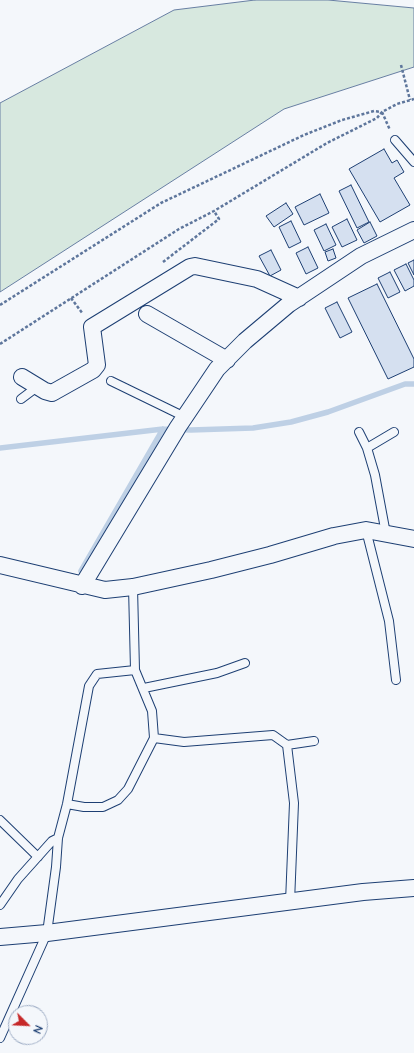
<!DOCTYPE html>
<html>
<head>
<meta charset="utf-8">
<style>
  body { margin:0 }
  #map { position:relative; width:414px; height:1053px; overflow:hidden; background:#f4f7fb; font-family:Quicksand,sans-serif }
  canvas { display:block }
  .north { position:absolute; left:8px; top:1005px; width:40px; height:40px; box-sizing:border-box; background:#f4f7fb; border:1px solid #9eadc5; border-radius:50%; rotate:114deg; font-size:11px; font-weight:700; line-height:16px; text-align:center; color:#1d3f73 }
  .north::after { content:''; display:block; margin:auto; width:14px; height:18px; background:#c62828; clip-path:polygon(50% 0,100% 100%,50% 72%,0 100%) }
</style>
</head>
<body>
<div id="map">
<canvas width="414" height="1053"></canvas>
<div class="north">N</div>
</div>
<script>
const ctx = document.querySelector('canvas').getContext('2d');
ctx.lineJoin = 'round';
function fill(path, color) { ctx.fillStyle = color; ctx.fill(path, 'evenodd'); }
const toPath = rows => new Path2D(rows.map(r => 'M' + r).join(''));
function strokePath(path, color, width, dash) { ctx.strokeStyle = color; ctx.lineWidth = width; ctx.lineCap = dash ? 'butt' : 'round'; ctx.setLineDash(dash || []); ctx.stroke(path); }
const green = toPath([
  [255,0,328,0,414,8,414,67,284,109,0,292,0,103,174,10,255,0]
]);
fill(green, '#d7e8df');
strokePath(green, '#687fa3', 1);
strokePath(toPath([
  [0,448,163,429,191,430,253,428,291,422,328,412,405,384,414,384],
  [81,571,163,429]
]), '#bed0e5', 5.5);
const building = toPath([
  [384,149,392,163,397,160,404,172,394,178,410,205,380,222,349,169,384,149],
  [351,185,369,222,357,228,339,191,351,185],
  [320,194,329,213,304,225,295,207,320,194],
  [286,203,293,214,274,227,266,216,286,203],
  [347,219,357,240,342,247,332,227,347,219],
  [291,221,301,242,289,248,279,227,291,221],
  [370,222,377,236,364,243,357,230,370,222],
  [326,224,336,245,324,251,314,230,326,224],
  [308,247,318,268,306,274,296,253,308,247],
  [333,249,336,258,328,261,325,252,333,249],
  [271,250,281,270,270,276,259,256,271,250],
  [414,260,414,275,408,263,414,260],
  [406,264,414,280,414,286,405,291,394,270,406,264],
  [390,272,400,292,388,298,378,278,390,272],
  [377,284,414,359,414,367,388,379,348,298,377,284],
  [337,302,352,332,340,338,325,308,337,302]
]);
fill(building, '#d5e0f0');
strokePath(building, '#1d3f73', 1);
const lane = toPath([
  [395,140,414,162],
  [111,381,185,417],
  [21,399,37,387],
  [359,432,367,448,375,475,386,534],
  [367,448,394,432],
  [366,530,389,621,396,680],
  [144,688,217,673,245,663],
  [154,738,184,742,273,735,287,745,294,803,290,902],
  [287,745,314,741],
  [67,804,84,807,103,807,118,800,128,789,154,738,152,711,135,670,133,587],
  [0,820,38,857],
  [0,905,18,879,52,841,58,838],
  [0,1038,47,933,56,867,58,838,67,804,89,686,97,674,135,670]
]);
const street = toPath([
  [147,314,227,360],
  [22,377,45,391,52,393,93,370,97,365,92,327,190,267,195,266,257,279,299,298],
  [0,565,105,590,133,587,211,570,270,555,334,536,366,530,414,539],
  [82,586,178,427,217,369,245,341,289,304,361,256,414,230],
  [0,937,47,933,363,892,414,888]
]);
strokePath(lane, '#1d3f73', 10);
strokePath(street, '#1d3f73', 18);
strokePath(toPath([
  [401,65,410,100],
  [382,112,390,130],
  [163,262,219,219,214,211],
  [71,298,83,314],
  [0,305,161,203,304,135,342,120,374,111,381,112],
  [0,344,179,229,214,211,327,143,377,118,382,112,397,104,414,99]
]), '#5e769c', 2.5, [3, 2]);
strokePath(lane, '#f4f7fb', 8);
strokePath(street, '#f4f7fb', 16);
</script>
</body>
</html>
